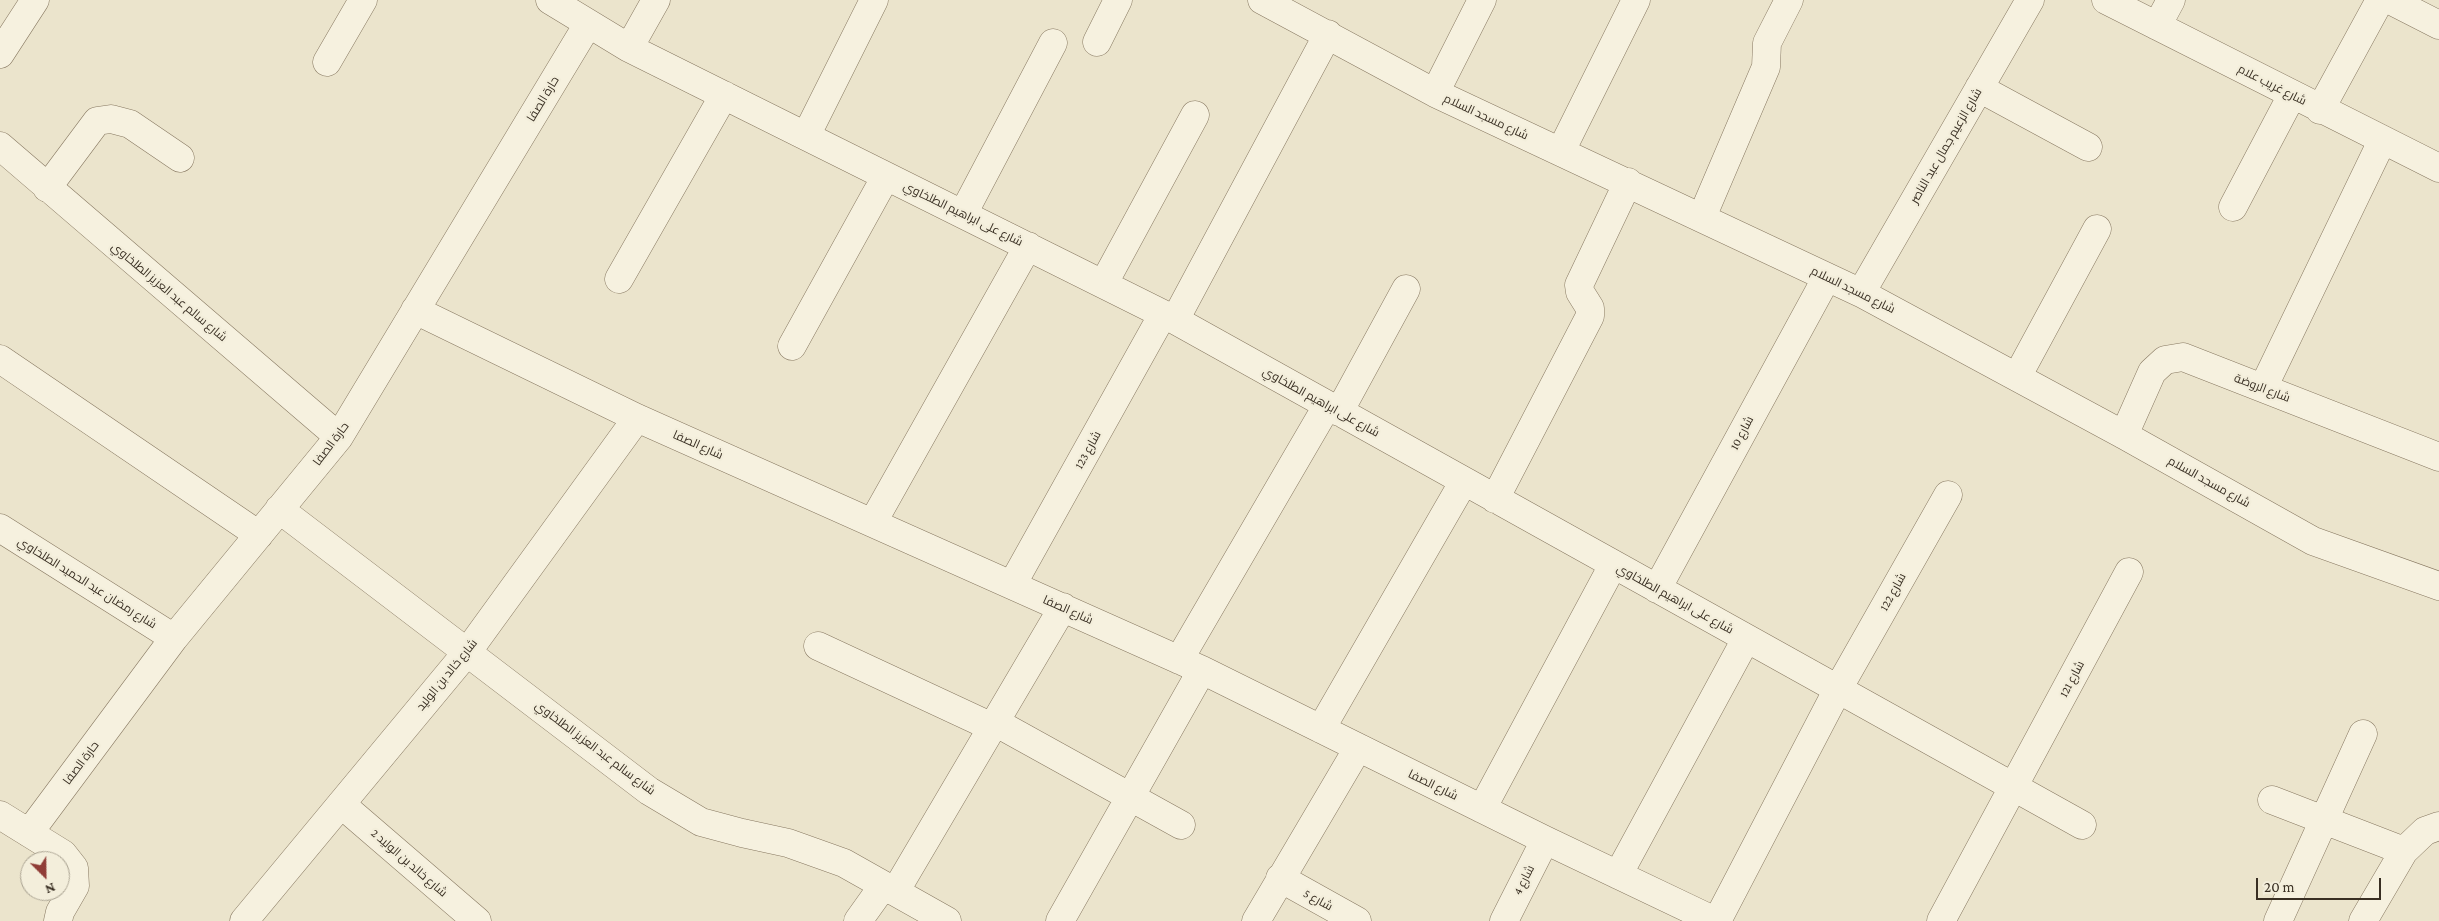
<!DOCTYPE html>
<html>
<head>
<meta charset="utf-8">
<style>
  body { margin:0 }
  #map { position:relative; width:2439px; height:921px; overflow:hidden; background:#ebe4cc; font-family:"Crimson Pro",serif }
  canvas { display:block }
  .north { position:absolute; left:20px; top:851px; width:50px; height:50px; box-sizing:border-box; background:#f3eedb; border:1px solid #a9a291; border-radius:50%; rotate:157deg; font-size:14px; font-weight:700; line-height:20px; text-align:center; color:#392f23 }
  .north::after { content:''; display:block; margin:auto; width:18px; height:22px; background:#903d37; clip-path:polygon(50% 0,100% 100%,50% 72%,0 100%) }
  .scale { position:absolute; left:2256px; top:878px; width:125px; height:22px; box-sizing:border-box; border:2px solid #392f23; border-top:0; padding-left:6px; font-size:15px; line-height:18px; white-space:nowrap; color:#392f23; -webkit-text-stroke:4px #f3eedb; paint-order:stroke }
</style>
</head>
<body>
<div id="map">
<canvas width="2439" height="921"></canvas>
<div class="north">N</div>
<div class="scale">20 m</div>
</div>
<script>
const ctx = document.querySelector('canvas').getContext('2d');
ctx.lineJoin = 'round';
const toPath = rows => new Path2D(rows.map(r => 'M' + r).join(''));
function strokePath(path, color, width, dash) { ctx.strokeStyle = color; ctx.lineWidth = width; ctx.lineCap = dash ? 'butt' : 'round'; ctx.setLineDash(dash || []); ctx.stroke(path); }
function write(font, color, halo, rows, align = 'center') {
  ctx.font = font + ' "Crimson Pro",Cairo,serif'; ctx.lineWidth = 4.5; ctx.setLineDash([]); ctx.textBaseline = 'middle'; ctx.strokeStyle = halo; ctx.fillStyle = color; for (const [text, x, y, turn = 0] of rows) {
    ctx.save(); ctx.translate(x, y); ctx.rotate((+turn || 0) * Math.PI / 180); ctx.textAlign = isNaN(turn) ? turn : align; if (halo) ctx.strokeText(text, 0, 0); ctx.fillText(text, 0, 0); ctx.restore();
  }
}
const minor = toPath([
  [550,0,629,48,1175,320,2082,825],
  [1262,0,1435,93,1861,293,2124,435,2313,541,2439,586],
  [2106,0,2439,168],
  [2390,0,2439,25],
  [2157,26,2171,0],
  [1097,42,1118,0],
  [629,48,656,0],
  [0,54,35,0],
  [327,62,363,0],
  [1979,88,2088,147],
  [1435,93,1482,0],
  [2320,110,2380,0],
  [806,136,874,0],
  [0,146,339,437],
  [1561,151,1636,0],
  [47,188,97,121,111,119,130,124,180,158],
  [2233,207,2292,95],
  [963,214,1053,43],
  [1702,217,1766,67,1767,43,1789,0],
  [619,279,724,95],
  [1104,283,1195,115],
  [1861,293,2030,0],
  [415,310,637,418,1202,670,1545,840,1715,921],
  [1175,320,1328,34],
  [792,346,886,176],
  [0,359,259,535],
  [2017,377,2097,229],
  [2263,388,2382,141],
  [1339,412,1406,289],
  [2124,435,2152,372,2165,360,2183,357,2439,457],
  [1495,499,1590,316,1590,308,1580,292,1579,285,1628,182],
  [279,509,649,791,701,822,742,833,788,843,844,863,947,921],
  [873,522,1028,246],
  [0,528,174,638],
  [1012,585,1163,314],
  [1657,589,1827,277],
  [818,646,992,727],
  [1179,660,1327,406],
  [995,722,1181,825],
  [1321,729,1464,481],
  [2272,800,2404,851],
  [341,804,477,921],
  [1482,809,1613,565],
  [0,815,63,854,74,868,75,886,60,912,58,921],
  [29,833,174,638,339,437,588,24],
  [1618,875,1746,639],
  [1280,878,1357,921],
  [895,892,1063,607],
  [244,921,468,651,637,418],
  [858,921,883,886],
  [1060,921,1202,670],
  [1256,921,1358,748],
  [1504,921,1545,840],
  [1717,921,1838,689,1948,495],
  [1941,921,2129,572],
  [2278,921,2363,734],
  [2363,921,2404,851,2425,831,2439,826]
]);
strokePath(minor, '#877861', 29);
strokePath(minor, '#f6f1df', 28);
write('12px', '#392f23', '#f3eedb', [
  ["شارع غريب علام",2272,85,27],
  ["حارة الصفا",543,99,-59],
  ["شارع مسجد السلام",1486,117,25],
  ["شارع الزعيم جمال عبد الناصر",1946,146,-60],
  ["شارع على ابراهيم الطلخاوي",963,214,26],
  ["شارع مسجد السلام",1853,290,26],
  ["شارع سالم عبد العزيز الطلخاوي",169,292,40],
  ["شارع الروضة",2262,388,21],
  ["شارع على ابراهيم الطلخاوي",1321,402,29],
  ["شارع 10",1742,433,-62],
  ["حارة الصفا",331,444,-53],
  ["شارع الصفا",698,445,24],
  ["شارع 123",1088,450,-61],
  ["شارع مسجد السلام",2209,482,29],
  ["شارع رمضان عبد الحميد الطلخاوي",87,583,32],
  ["شارع 122",1893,592,-61],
  ["شارع على ابراهيم الطلخاوي",1675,599,29],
  ["شارع الصفا",1068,610,24],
  ["شارع خالد بن الوليد",447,675,-51],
  ["شارع 121",2072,679,-62],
  ["شارع سالم عبد العزيز الطلخاوي",595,748,37],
  ["حارة الصفا",81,763,-53],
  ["شارع الصفا",1433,785,26],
  ["شارع خالد بن الوليد 2",409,863,41],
  ["شارع 4",1524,880,-63],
  ["شارع 5",1318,900,29]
]);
</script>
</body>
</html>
